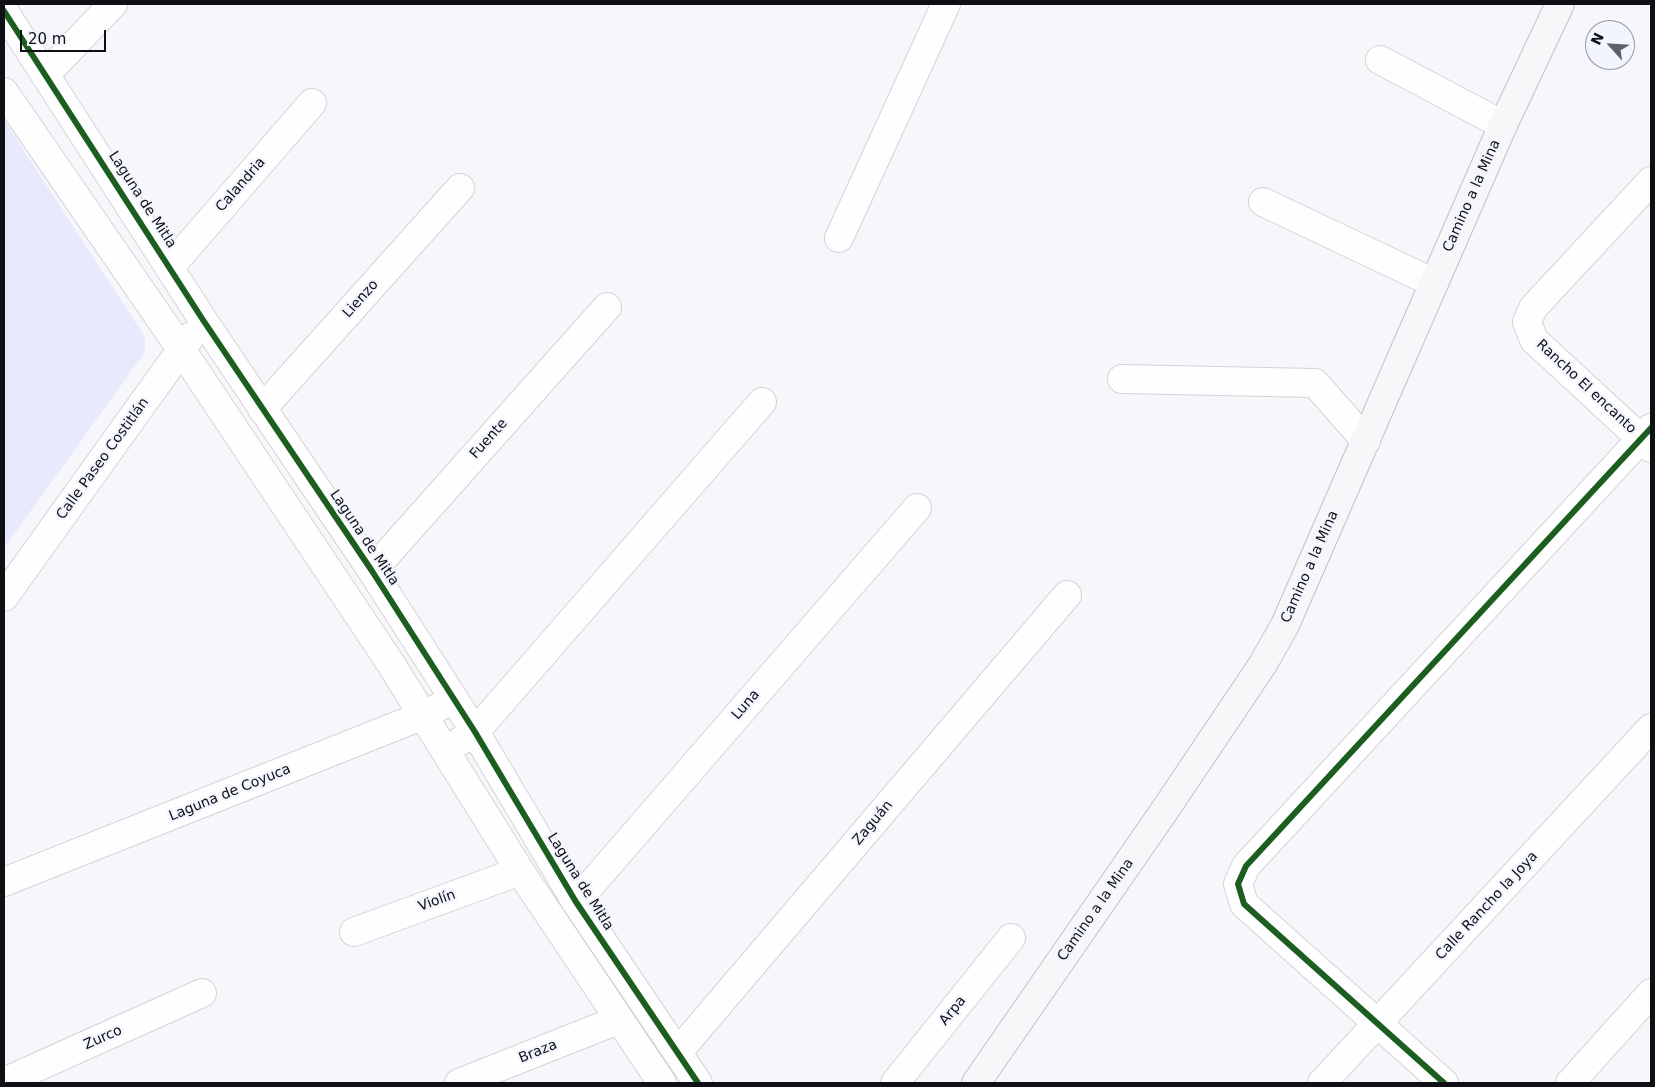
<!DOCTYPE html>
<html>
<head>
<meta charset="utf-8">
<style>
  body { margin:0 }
  #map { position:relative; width:1655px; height:1087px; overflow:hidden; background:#f6f6fb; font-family:"DejaVu Sans",sans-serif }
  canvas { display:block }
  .frame { position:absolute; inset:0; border:5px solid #0f1015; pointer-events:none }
  .north { position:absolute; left:1585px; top:20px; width:50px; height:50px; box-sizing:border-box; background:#f3f5fe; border:1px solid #9899a1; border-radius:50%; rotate:296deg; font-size:14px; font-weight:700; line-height:20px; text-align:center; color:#0f1015 }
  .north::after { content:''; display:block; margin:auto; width:18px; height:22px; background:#606066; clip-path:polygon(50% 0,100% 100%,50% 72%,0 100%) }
  .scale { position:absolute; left:20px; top:30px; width:86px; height:22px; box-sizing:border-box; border:2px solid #0f1015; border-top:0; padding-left:6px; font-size:15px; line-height:18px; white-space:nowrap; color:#0f1015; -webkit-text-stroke:4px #f3f5fe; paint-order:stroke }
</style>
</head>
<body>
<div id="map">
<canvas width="1655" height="1087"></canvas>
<div class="frame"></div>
<div class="north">N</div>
<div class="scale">20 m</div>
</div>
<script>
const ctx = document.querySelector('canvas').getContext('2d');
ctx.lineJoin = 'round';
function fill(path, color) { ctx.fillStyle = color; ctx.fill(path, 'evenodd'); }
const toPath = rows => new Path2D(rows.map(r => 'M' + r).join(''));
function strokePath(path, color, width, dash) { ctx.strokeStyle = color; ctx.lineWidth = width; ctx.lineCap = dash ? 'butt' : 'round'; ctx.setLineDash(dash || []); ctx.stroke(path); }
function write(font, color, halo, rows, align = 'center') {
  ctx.font = font + ' "DejaVu Sans",sans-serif'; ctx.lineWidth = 4.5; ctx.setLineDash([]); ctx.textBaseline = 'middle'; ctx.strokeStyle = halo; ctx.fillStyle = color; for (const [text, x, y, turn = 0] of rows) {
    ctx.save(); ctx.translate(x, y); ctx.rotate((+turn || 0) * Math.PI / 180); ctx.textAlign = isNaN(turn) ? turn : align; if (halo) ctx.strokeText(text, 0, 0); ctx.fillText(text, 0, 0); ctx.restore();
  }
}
fill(toPath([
  [4,120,145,337,145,352,4,548]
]), '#e7e9fd');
const minor = toPath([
  [4,11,203,320,372,571,475,732,576,902,698,1083],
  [1380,60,1503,125],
  [45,75,113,4],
  [4,92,181,349,391,664,520,871,662,1083],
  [1651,181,1533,308,1527,322,1534,340,1651,448],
  [1263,202,1434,283],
  [839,238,946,4],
  [170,267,312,103],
  [1122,379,1315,383,1366,441],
  [262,409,460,188],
  [372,571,607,307],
  [4,597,191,336],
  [459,742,475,732,762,402],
  [4,882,424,715,439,707],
  [576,902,917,508],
  [354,932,520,871],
  [678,1052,1067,595],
  [4,1082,202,993],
  [459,1083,618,1020],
  [895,1083,1011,938],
  [1322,1083,1651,728],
  [1444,1083,1244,904,1238,884,1246,866,1651,428],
  [1570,1083,1651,993]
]);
const major = toPath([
  [976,1083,1167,807,1263,664,1285,625,1503,125,1560,4]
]);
strokePath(minor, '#d3d3d8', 30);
strokePath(major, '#c1c1c9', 30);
strokePath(minor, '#fefefe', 28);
strokePath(major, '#f7f7fa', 28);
strokePath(toPath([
  [4,11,203,320,372,571,475,732,576,902,698,1083],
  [1444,1083,1244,904,1238,884,1246,866,1651,428]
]), '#1b5e20', 6);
write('14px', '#0f1015', '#f3f5fe', [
  ["Calandria",241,185,-49],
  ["Camino a la Mina",1472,196,-66],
  ["Laguna de Mitla",142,200,57],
  ["Lienzo",361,299,-48],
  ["Rancho El encanto",1586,387,43],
  ["Fuente",489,439,-48],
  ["Calle Paseo Costitlán",103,459,-54],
  ["Laguna de Mitla",364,538,56],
  ["Camino a la Mina",1310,567,-66],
  ["Luna",746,705,-49],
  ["Laguna de Coyuca",230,793,-22],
  ["Zaguán",873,823,-50],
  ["Laguna de Mitla",580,882,58],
  ["Violín",437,901,-20],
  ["Calle Rancho la Joya",1487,906,-47],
  ["Camino a la Mina",1096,910,-55],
  ["Arpa",953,1011,-51],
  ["Zurco",103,1038,-24],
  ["Braza",538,1052,-22]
]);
</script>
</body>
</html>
